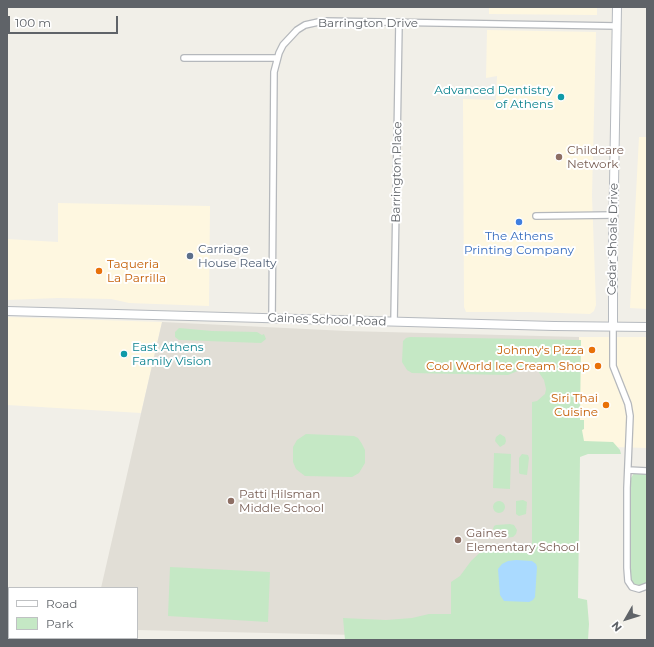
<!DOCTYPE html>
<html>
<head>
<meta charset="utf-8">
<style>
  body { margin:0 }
  #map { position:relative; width:654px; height:647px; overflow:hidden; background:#f1efe8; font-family:Montserrat,sans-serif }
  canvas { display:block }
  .frame { position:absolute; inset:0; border:8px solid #5f6368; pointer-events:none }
  .legend { position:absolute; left:8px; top:587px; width:130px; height:52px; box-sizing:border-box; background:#fff; border:1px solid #bfc1c3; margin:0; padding:5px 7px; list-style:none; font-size:12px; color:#5f6368 }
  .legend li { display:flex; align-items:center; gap:8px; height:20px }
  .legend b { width:20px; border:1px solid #bfc1c3 }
  .north { position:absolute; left:606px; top:599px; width:40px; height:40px; -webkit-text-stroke:3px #fff; paint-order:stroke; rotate:231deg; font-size:11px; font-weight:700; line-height:16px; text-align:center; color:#5f6368 }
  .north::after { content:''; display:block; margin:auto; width:14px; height:18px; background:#5f6368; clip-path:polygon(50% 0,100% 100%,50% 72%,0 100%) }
  .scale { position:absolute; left:8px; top:16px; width:110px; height:18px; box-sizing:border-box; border:2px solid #5f6368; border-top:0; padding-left:5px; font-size:12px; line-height:14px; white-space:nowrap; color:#5f6368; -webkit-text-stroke:3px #fff; paint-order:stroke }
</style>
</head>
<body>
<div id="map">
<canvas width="654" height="647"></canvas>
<div class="frame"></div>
<ul class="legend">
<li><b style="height:5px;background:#fff"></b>Road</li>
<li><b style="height:11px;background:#c5e8c5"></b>Park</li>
</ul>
<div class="north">N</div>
<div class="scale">100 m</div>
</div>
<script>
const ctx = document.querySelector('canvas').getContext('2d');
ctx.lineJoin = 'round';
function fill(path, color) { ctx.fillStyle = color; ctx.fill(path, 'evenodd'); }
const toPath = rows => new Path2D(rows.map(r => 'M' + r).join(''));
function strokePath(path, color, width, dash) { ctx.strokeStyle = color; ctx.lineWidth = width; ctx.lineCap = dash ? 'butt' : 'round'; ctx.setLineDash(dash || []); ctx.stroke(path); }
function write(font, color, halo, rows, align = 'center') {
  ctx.font = font + ' Montserrat,sans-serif'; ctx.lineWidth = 4; ctx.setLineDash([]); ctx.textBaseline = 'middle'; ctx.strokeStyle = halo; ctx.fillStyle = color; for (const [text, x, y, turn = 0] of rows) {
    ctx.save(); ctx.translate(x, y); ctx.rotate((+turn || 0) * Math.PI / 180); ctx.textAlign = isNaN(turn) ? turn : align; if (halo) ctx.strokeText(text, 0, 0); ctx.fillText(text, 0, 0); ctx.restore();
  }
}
fill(toPath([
  [489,7,597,7,597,15,489,14],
  [487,30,596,32,592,196,596,305,594,311,590,314,528,312,466,312,464,307,463,99,496,100,497,76,486,78],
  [639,137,647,137,647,309,630,308],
  [58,203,210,206,209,306,129,303,111,299,58,298,7,300,7,239,58,242],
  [7,317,162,322,141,413,7,405],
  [579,337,647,337,647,448,579,446]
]), '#fef7e0');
fill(toPath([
  [162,322,347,331,579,337,579,446,574,640,137,630,137,588,101,588]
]), '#e1ded6');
fill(toPath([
  [179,328,212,331,257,332,262,335,264,334,266,339,261,343,179,340,175,337,175,332],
  [410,337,581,340,580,420,584,420,584,429,582,430,584,441,613,442,620,450,621,454,588,454,580,457,578,598,587,600,589,624,588,640,345,640,343,618,386,620,412,618,429,614,451,614,451,582,460,576,471,561,490,543,497,545,532,547,532,402,537,401,545,394,546,389,544,380,538,371,529,369,520,370,508,375,412,373,407,370,402,362,403,341,406,338],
  [306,434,354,436,358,438,362,444,365,450,365,463,359,473,352,477,305,476,301,473,296,469,293,462,293,447,297,440],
  [500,434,505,437,506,441,505,444,500,447,495,441,496,437],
  [494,453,511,454,510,489,493,488],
  [522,454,528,455,529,458,527,475,520,474,519,473,519,458],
  [634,473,647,474,647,584,640,587,633,585,629,577,631,478],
  [523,500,527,502,526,514,519,516,516,514,516,501],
  '493 507a6 6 0 1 1 12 0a6 6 0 1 1-12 0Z',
  [510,524,514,525,517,530,516,534,513,537,504,538,493,529,494,526,496,525],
  [170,567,270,572,268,622,168,616]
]), '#c5e8c5');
fill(toPath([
  [516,560,532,561,536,564,537,567,535,597,533,600,529,602,504,601,500,595,498,569,502,564,508,561]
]), '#aadaff');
const street = toPath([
  [184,58,277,58],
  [536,216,614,215],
  [272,318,274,72,279,53,283,45,297,30,305,25,323,21,617,26],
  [394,322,399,23],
  [613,327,613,366,628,404,630,416,627,488,627,568,628,581,632,587,639,589,647,586],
  [628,470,647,471]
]);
const secondary = toPath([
  [7,311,554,326,647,327],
  [613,327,613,244,617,7]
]);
strokePath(street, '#b5b8bc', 8);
strokePath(secondary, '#b6babf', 10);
strokePath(street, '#fff', 5.5);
strokePath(secondary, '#fff', 8);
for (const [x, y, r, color] of [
  [561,97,4,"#0f9aa8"],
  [559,157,4,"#8d6e63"],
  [519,222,4,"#3f7fe0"],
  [190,256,4,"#5c6f8a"],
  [99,271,4,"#e8710a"],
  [592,350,4,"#e8710a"],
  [124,354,4,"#0f9aa8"],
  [598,366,4,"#e8710a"],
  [606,405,4,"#e8710a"],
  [231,501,4,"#8d6e63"],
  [458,540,4,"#8d6e63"]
]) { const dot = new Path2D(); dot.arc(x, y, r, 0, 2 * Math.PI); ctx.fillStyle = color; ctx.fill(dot); strokePath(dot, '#fff', 1.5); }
write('12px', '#5f6368', '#fff', [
  ["Barrington Drive",368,23],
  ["Barrington Place",397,172,-89],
  ["Cedar Shoals Drive",613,239,-89],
  ["Gaines School Road",327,320,2]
]);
write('12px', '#0d838f', '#fff', [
  ["Advanced Dentistry",553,90],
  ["of Athens",553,104],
  ["East Athens",132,347,"left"],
  ["Family Vision",132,361,"left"]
], 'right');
write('12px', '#785e54', '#fff', [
  ["Childcare",567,150],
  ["Network",567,164],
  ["Patti Hilsman",239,494],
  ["Middle School",239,508],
  ["Gaines",466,533],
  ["Elementary School",466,547]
], 'left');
write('12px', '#366cbe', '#fff', [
  ["The Athens",519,236],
  ["Printing Company",519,250]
]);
write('12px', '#4e5e75', '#fff', [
  ["Carriage",198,249],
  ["House Realty",198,263]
], 'left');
write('12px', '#c56008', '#fff', [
  ["Taqueria",107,264,"left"],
  ["La Parrilla",107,278,"left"],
  ["Johnny's Pizza",584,350],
  ["Cool World Ice Cream Shop",590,366],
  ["Siri Thai",598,398],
  ["Cuisine",598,412]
], 'right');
</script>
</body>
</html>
